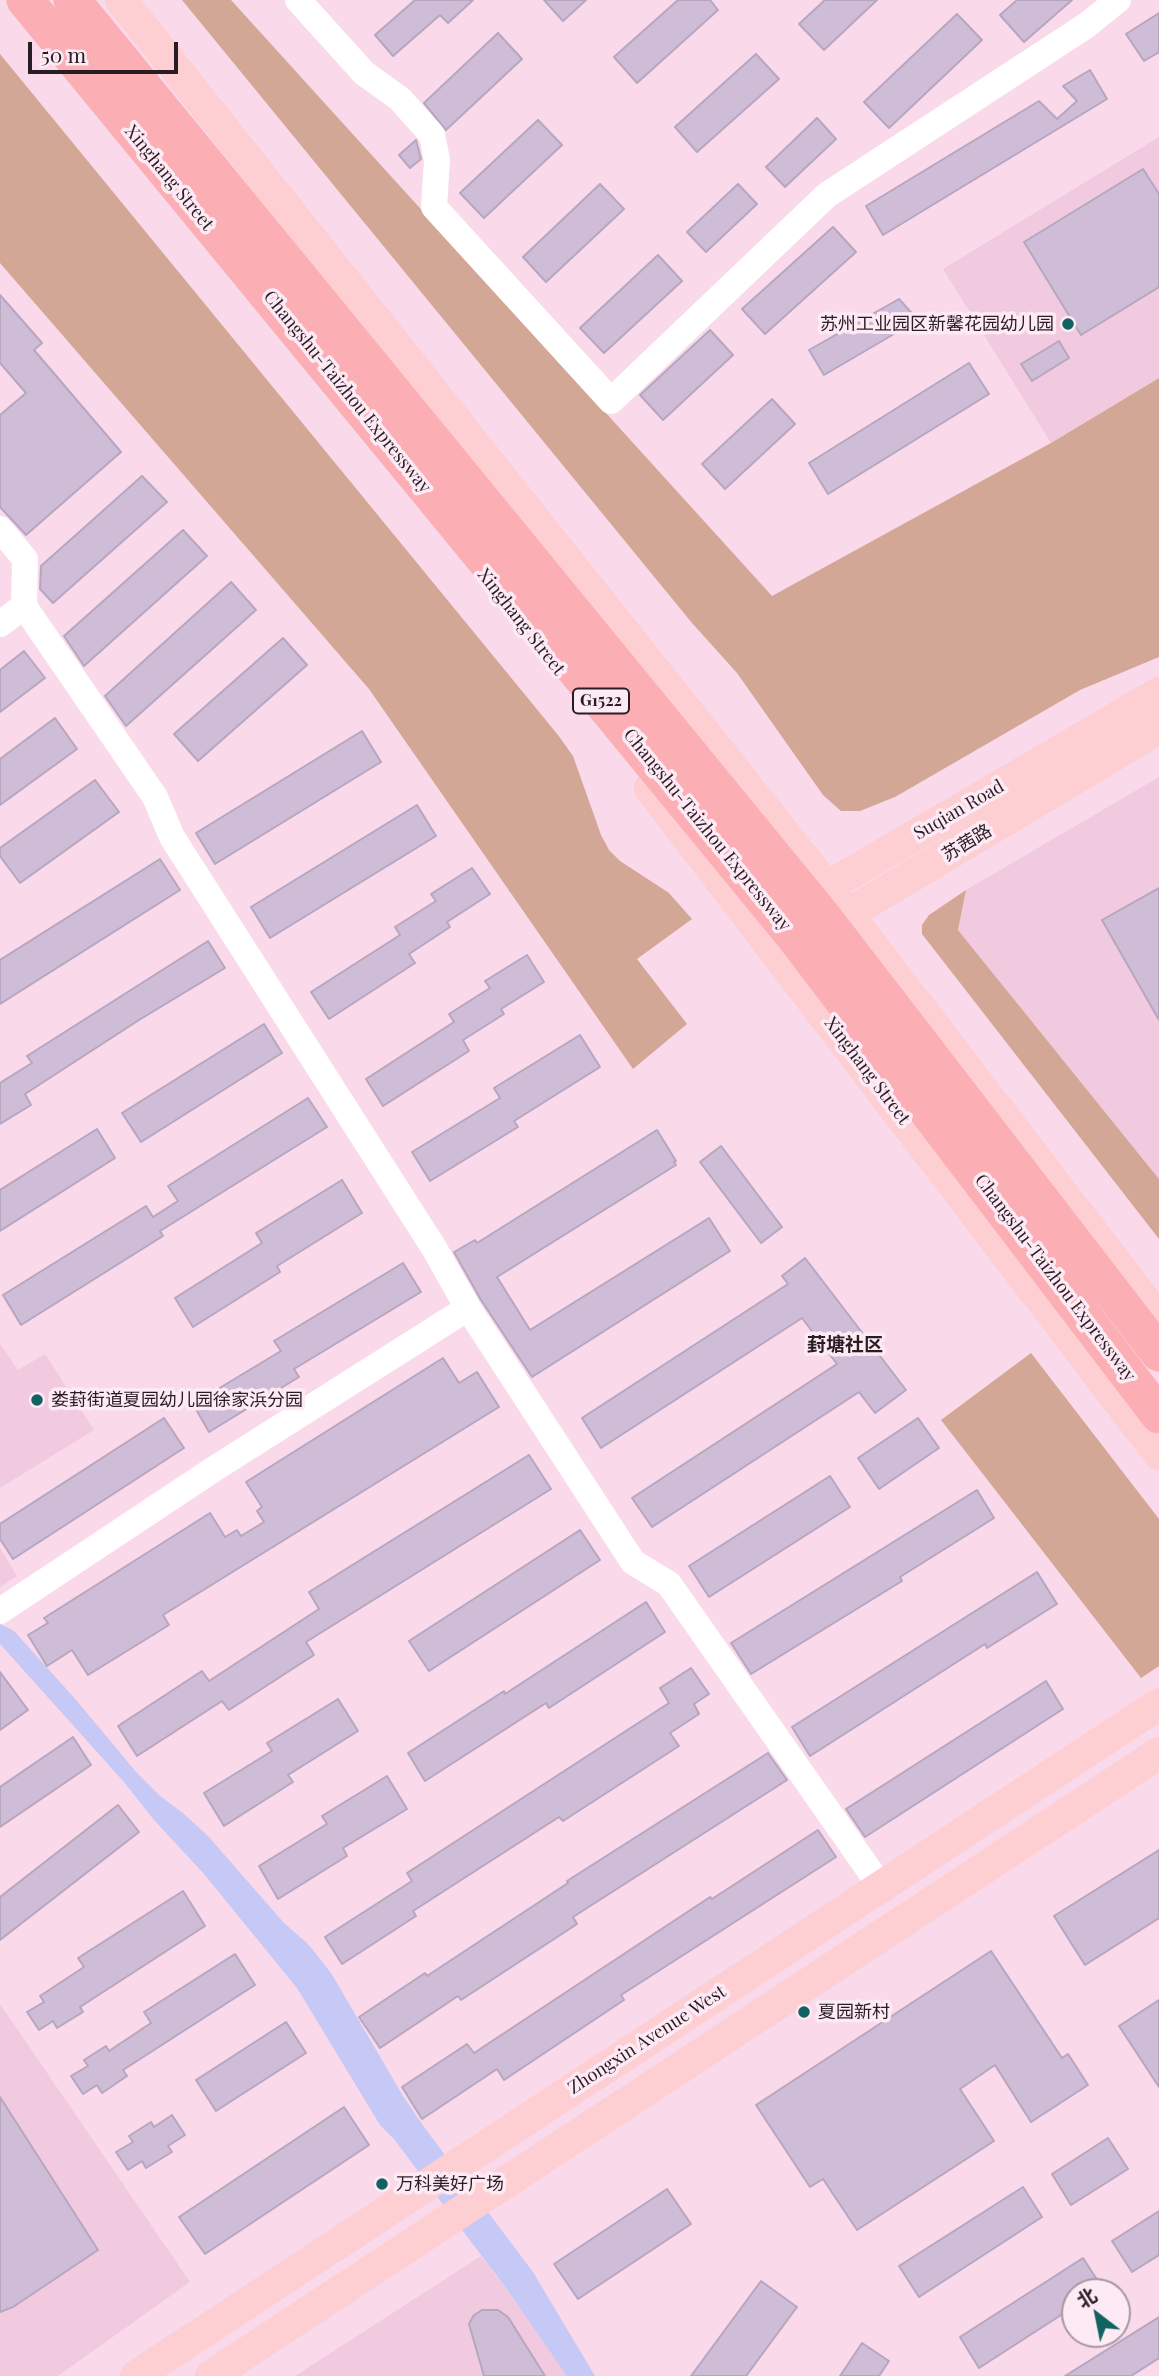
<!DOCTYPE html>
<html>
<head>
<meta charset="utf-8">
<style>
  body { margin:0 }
  #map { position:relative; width:1159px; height:2376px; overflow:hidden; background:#f9d9ea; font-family:"Playfair Display","Noto Sans SC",serif }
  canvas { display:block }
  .north { position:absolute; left:1061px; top:2278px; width:70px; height:70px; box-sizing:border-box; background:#feeaf5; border:2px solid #a898a1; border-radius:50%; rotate:328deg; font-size:19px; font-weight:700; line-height:28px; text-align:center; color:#281d23 }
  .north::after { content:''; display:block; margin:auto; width:24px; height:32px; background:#126261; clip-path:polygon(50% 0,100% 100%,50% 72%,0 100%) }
  .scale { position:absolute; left:28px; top:42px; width:150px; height:32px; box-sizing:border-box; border:4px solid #281d23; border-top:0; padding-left:9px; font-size:21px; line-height:24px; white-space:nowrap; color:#281d23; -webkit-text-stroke:5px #feeaf5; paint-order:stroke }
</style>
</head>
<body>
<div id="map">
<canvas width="1159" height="2376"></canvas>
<div class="north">北</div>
<div class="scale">50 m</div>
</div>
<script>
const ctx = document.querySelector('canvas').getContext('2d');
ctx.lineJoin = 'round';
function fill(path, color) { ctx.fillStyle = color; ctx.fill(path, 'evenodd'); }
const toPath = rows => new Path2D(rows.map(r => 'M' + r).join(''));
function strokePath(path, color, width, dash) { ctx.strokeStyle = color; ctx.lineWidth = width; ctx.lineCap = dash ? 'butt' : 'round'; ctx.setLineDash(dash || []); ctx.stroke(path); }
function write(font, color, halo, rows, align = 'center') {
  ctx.font = font + ' "Playfair Display","Noto Sans SC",serif'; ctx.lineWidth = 7; ctx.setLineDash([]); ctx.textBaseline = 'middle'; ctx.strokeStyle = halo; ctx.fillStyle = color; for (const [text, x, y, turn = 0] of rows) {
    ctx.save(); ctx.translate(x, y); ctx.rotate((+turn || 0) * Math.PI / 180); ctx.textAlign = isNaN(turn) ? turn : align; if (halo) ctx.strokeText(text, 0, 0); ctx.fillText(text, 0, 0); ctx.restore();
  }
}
fill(toPath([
  [1159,137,1159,378,1051,443,943,269],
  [1159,777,1159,1179,958,930,966,890],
  [0,1344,18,1370,45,1354,94,1430,0,1488],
  [0,1548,17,1576,0,1587],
  [0,2004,190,2282,58,2376,0,2376],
  [481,2256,547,2344,567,2376,295,2376]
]), '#f1cae0');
fill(toPath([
  [182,0,231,0,772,596,1051,443,1159,378,1159,657,1080,690,895,797,860,811,841,811,823,795,737,673,692,623],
  [0,54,558,735,573,756,601,835,609,850,620,861,669,893,692,919,637,959,687,1024,633,1069,369,689,0,263],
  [966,890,958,930,1159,1179,1159,1239,922,934,922,925,929,915],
  [1031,1353,1159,1519,1159,1666,1141,1678,941,1420]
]), '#d2a795');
fill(toPath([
  [0,1624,14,1631,77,1701,137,1773,160,1796,184,1814,208,1836,284,1923,308,1944,331,1973,403,2096,424,2127,533,2272,595,2376,567,2376,508,2291,394,2139,380,2125,297,1988,204,1874,154,1820,124,1782,0,1644]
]), '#c6c8f5');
const building = toPath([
  [415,0,473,0,448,23,440,15,393,56,375,35,415,0],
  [544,0,586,0,563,21,544,0],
  [678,0,710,0,718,10,637,83,614,57,678,0],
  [825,0,877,0,824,50,799,24,825,0],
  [1017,0,1072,0,1024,42,1000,15,1017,0],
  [1159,13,1159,52,1144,61,1126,34,1159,13],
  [957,14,982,40,889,128,864,102,957,14],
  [498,33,522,59,446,130,424,103,498,33],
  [756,54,779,79,697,152,675,127,756,54],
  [1090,70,1107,99,883,235,866,206,1039,101,1057,119,1077,101,1063,86,1090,70],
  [817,118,836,139,785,187,766,167,817,118],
  [538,120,562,145,484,218,460,193,538,120],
  [416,140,421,159,410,168,399,155,416,140],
  [1143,169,1159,194,1159,287,1081,335,1024,242,1143,169],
  [600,184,624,209,546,282,523,257,600,184],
  [738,184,757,204,706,252,687,232,738,184],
  [833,227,856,252,765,334,742,309,833,227],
  [658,255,682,281,604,353,580,328,658,255],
  [0,295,42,343,34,350,121,452,26,535,0,507,0,415,26,393,0,363,0,295],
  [899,299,918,320,824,375,809,350,899,299],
  [710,330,733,355,663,420,640,395,710,330],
  [1059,341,1069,358,1032,381,1021,364,1059,341],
  [969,363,989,394,828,494,809,463,969,363],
  [772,399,795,424,725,489,702,464,772,399],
  [142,476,167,502,53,603,40,589,41,566,142,476],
  [183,530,207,556,84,666,64,636,183,530],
  [231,582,256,610,126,726,105,696,231,582],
  [283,638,307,665,198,761,174,734,283,638],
  [24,651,45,678,0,712,0,670,24,651],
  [55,718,77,749,0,805,0,759,55,718],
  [362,731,381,762,215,864,196,833,362,731],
  [95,780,119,812,20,883,0,856,0,848,95,780],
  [417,805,436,836,270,938,251,907,417,805],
  [160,859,180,890,0,1004,0,960,160,859],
  [472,868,490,894,447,922,450,927,409,954,415,963,329,1019,311,992,400,935,395,927,436,901,431,894,472,868],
  [1159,888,1159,1020,1102,920,1159,888],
  [208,941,225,968,139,1020,25,1094,31,1105,0,1124,0,1083,32,1063,27,1056,208,941],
  [527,955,544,982,501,1009,504,1014,463,1040,469,1051,383,1106,366,1079,454,1022,449,1014,490,988,485,981,527,955],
  [264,1024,282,1053,141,1142,122,1113,264,1024],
  [580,1035,600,1067,514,1121,518,1127,430,1181,412,1152,500,1098,494,1088,580,1035],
  [308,1098,327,1127,160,1231,163,1236,21,1325,3,1295,146,1206,153,1217,178,1201,168,1186,308,1098],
  [97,1129,115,1158,0,1231,0,1190,97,1129],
  [657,1130,676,1161,674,1162,676,1165,497,1277,530,1330,709,1218,730,1251,532,1377,481,1300,454,1252,475,1240,477,1243,657,1130],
  [721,1146,782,1227,761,1243,700,1162,721,1146],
  [342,1180,362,1213,277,1266,280,1272,193,1327,175,1298,262,1243,256,1233,342,1180],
  [805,1258,906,1390,875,1413,859,1392,652,1527,632,1498,837,1364,802,1318,601,1448,582,1418,788,1284,782,1276,805,1258],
  [403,1263,421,1292,294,1369,299,1377,209,1432,193,1404,281,1351,274,1341,403,1263],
  [443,1358,459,1383,477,1372,499,1407,163,1615,169,1625,88,1675,72,1650,47,1666,28,1635,48,1623,44,1618,210,1513,225,1537,237,1530,241,1536,264,1522,257,1511,262,1507,246,1482,443,1358],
  [164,1418,184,1448,13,1559,0,1539,0,1524,164,1418],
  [918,1418,939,1448,879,1489,858,1458,918,1418],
  [529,1455,551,1489,306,1642,314,1655,229,1710,222,1701,137,1756,118,1726,202,1671,209,1681,319,1609,309,1592,529,1455],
  [830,1476,850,1507,709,1597,689,1566,830,1476],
  [977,1490,994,1518,900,1577,902,1581,751,1674,731,1643,977,1490],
  [580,1530,600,1560,429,1671,409,1641,580,1530],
  [1037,1572,1057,1604,987,1648,985,1644,810,1756,792,1727,1037,1572],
  [646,1602,665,1632,549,1708,546,1703,425,1781,408,1753,504,1691,505,1694,646,1602],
  [691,1668,709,1694,694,1704,699,1714,670,1733,679,1746,563,1821,559,1817,413,1911,416,1916,342,1964,325,1937,412,1881,407,1873,669,1703,660,1688,691,1668],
  [0,1672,28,1710,0,1730,0,1672],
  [1046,1681,1063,1709,865,1837,846,1809,1046,1681],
  [338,1699,358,1731,288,1775,293,1782,224,1826,204,1793,272,1751,267,1743,338,1699],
  [73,1737,91,1765,0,1827,0,1787,73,1737],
  [768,1753,787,1780,573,1917,577,1924,461,2000,458,1996,380,2048,359,2017,425,1973,427,1976,568,1883,567,1881,768,1753],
  [387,1776,407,1809,343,1848,347,1856,278,1899,259,1866,327,1824,322,1816,387,1776],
  [118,1805,139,1832,0,1940,0,1897,118,1805],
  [818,1830,836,1857,621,1995,624,2000,504,2080,497,2069,422,2119,402,2087,467,2044,474,2053,710,1897,712,1899,818,1830],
  [1159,1850,1159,1918,1085,1965,1054,1916,1159,1850],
  [183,1891,205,1926,80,2007,83,2012,57,2028,53,2021,39,2030,27,2012,44,2002,40,1996,84,1967,78,1958,183,1891],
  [991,1951,1062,2058,1068,2054,1088,2085,1031,2122,995,2065,960,2089,994,2141,857,2230,823,2179,810,2187,756,2105,991,1951],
  [235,1954,255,1985,123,2070,127,2076,102,2093,97,2085,83,2094,71,2076,88,2066,84,2060,106,2046,109,2051,151,2023,144,2012,235,1954],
  [1159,2000,1159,2087,1119,2026,1159,2000],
  [286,2022,306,2053,216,2111,196,2080,286,2022],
  [0,2097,98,2250,13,2307,0,2312,0,2097],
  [344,2107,369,2145,205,2254,179,2217,344,2107],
  [172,2115,185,2135,168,2146,172,2152,146,2168,142,2161,128,2170,116,2152,133,2142,129,2136,151,2122,154,2127,172,2115],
  [1108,2138,1128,2169,1071,2205,1052,2174,1108,2138],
  [1023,2187,1042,2217,919,2297,899,2266,1023,2187],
  [667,2189,691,2224,578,2299,554,2264,667,2189],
  [1159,2211,1159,2255,1132,2272,1112,2241,1159,2211],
  [1083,2258,1105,2292,1075,2292,1075,2306,979,2368,960,2337,1083,2258],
  [761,2281,797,2307,746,2376,691,2376,761,2281],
  [482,2310,498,2310,508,2317,545,2376,484,2376,469,2324,474,2315,482,2310],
  [1159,2317,1159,2358,1131,2376,1065,2376,1159,2317],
  [862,2343,889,2361,879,2376,840,2376,862,2343]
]);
fill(building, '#cfbdd8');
strokePath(building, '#b7a6c0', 2);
strokePath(toPath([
  [298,0,364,73,400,99,432,135,437,160,434,207,611,401,827,195,1087,25,1118,0],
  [0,529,25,559,24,606,0,624],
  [24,606,155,797,172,837,434,1248,468,1308,633,1562,669,1584,881,1887],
  [0,1611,214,1469,468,1308]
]), '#fff', 26);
strokePath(toPath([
  [121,0,827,887,1159,1319],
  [650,788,1159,1454],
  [813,900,827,887,1159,693],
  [829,920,848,914,1159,728],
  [136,2376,1159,1704],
  [211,2376,1159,1753]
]), '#fdced2', 32);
strokePath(toPath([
  [25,0,794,936,1159,1415],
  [72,0,823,917,1159,1353]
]), '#fbaeb4', 37);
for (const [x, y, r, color] of [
  [1068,324,7,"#126261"],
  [37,1400,7,"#126261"],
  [804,2012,7,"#126261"],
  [382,2184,7,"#126261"]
]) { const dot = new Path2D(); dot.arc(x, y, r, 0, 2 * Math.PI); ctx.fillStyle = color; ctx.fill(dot); strokePath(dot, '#feeaf5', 2.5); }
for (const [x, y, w] of [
  [601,701,56]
]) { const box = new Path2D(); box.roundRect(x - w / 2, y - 12.5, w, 25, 5); ctx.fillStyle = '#feeaf5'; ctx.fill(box); strokePath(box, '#281d23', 2); }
write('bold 16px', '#281d23', null, [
  ["G1522",601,701]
]);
write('18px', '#281d23', '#feeaf5', [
  ["Xinghang Street",169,178,51],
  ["Changshu-Taizhou Expressway",347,392,51],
  ["Xinghang Street",521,622,52],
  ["Suqian Road",959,810,-30],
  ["Changshu-Taizhou Expressway",707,830,51],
  ["苏茜路",967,843,-31],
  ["Xinghang Street",867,1071,53],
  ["Changshu-Taizhou Expressway",1055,1278,53],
  ["Zhongxin Avenue West",647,2040,-33]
]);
write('18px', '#281d23', '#feeaf5', [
  ["苏州工业园区新馨花园幼儿园",1054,324,"right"],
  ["娄葑街道夏园幼儿园徐家浜分园",51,1400],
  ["夏园新村",818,2012],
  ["万科美好广场",396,2184]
], 'left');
write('bold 19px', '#281d23', '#feeaf5', [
  ["葑塘社区",845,1345]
]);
</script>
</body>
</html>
